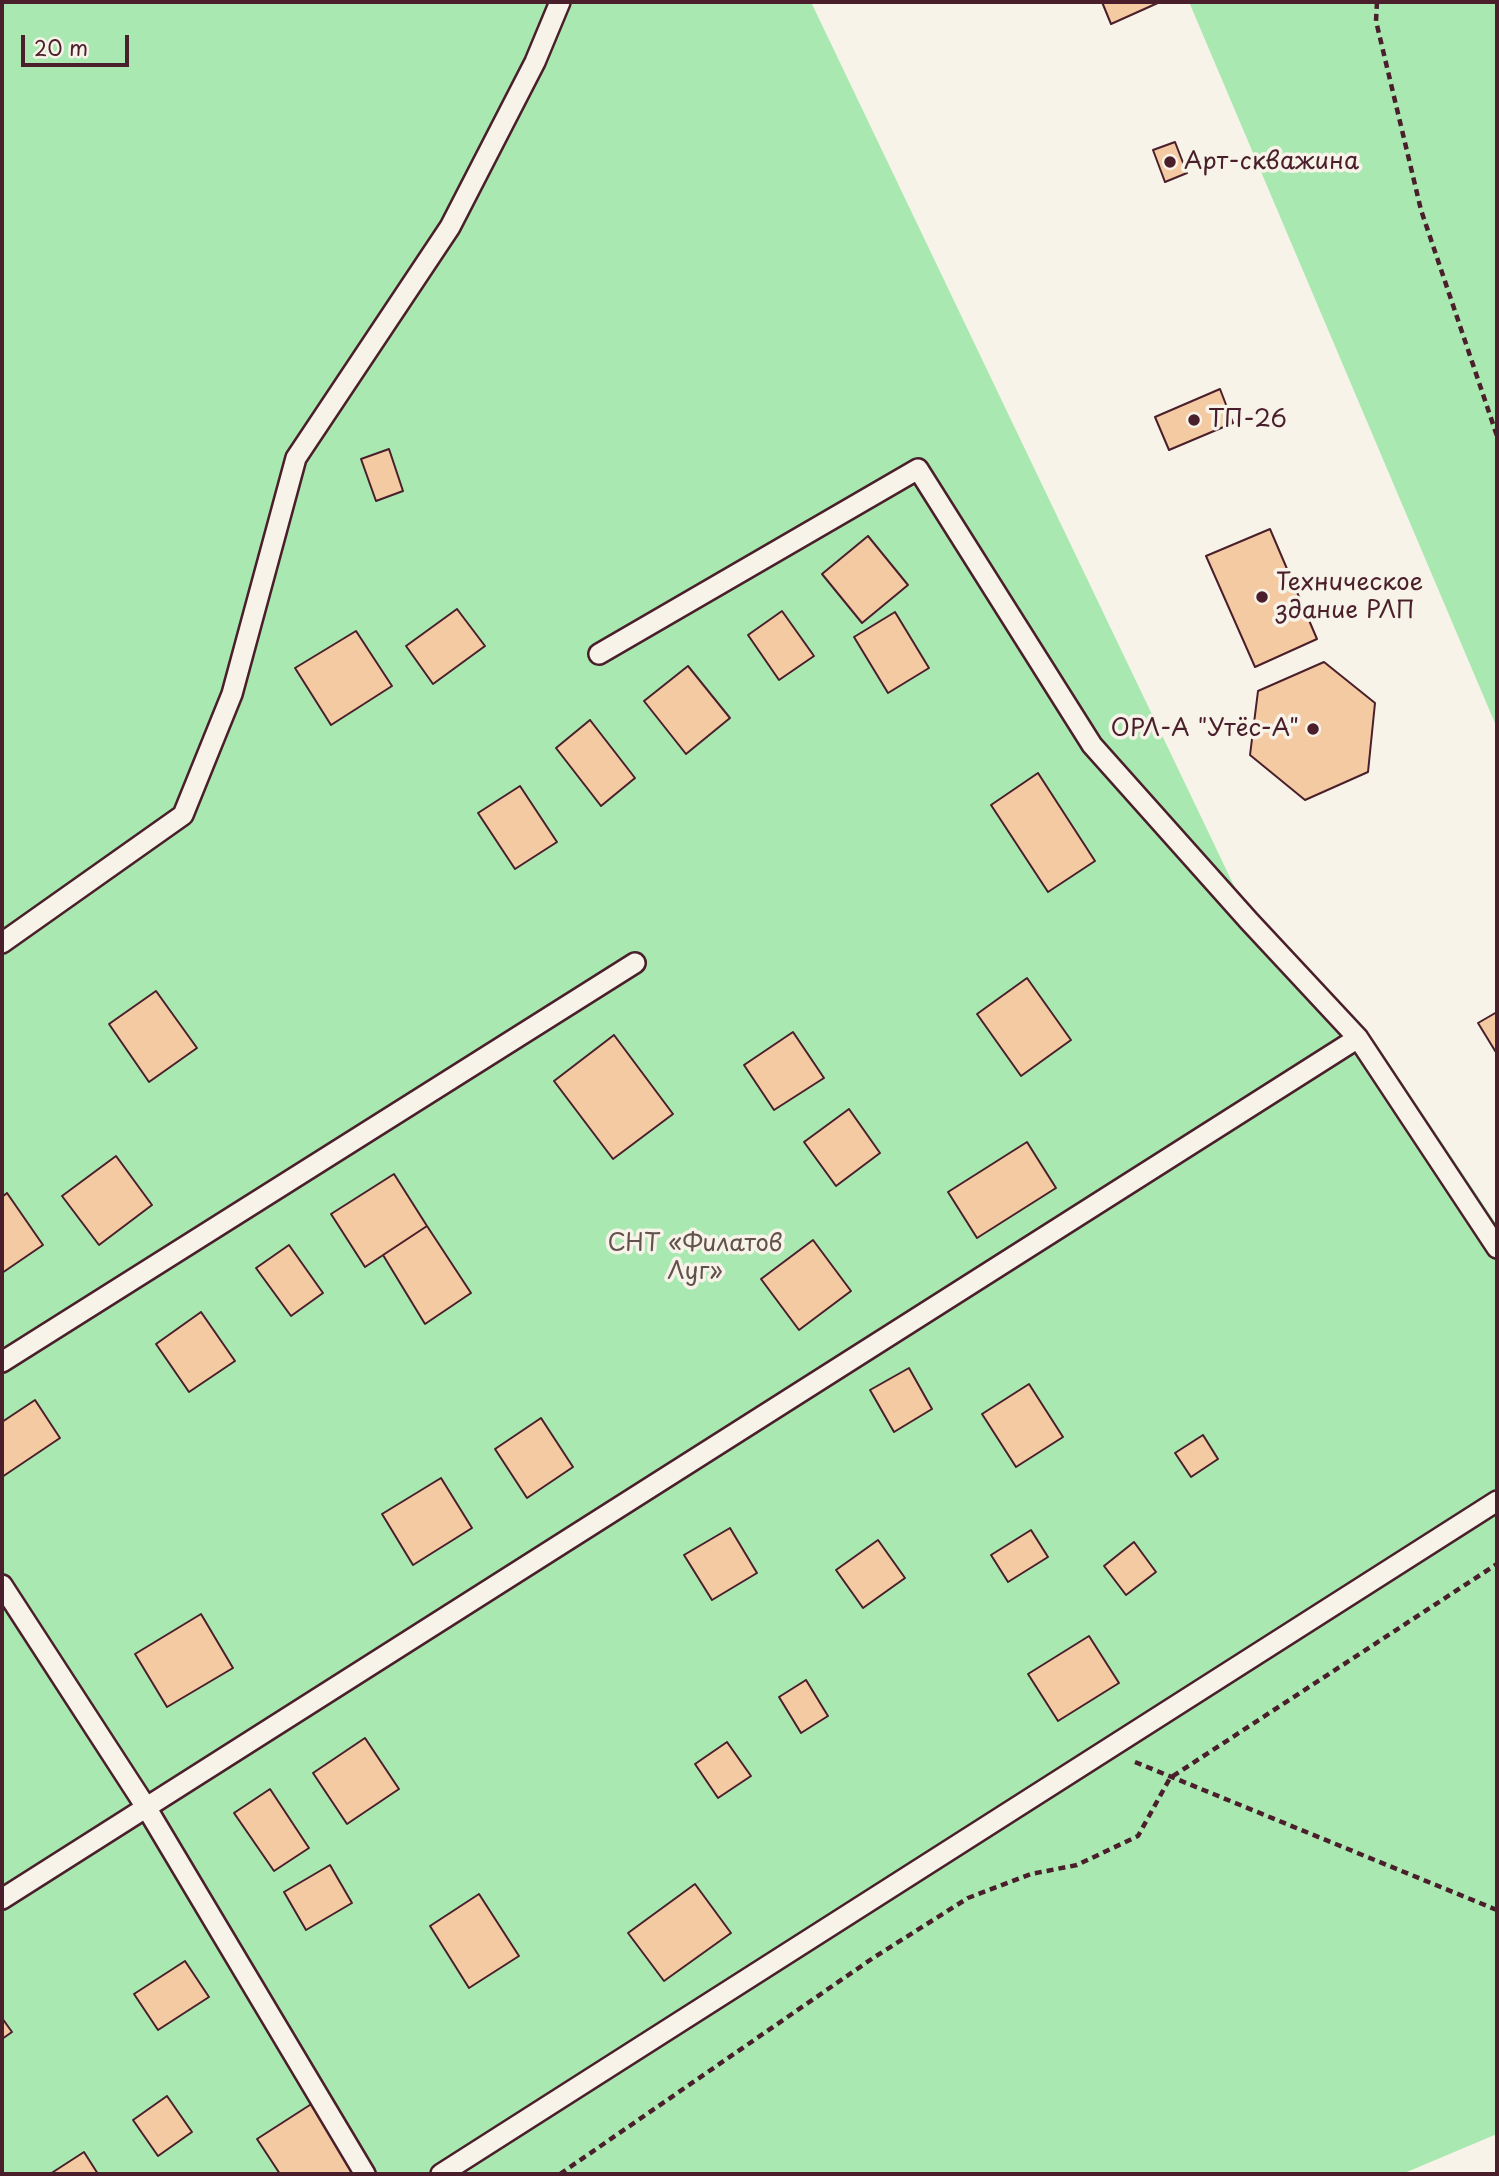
<!DOCTYPE html>
<html>
<head>
<meta charset="utf-8">
<style>
  body { margin:0 }
  #map { position:relative; width:1499px; height:2176px; overflow:hidden; background:#f7f3e8; font-family:"Playpen Sans",sans-serif }
  canvas { display:block }
  .frame { position:absolute; inset:0; border:4px solid #4a1f2b; pointer-events:none }
  .scale { position:absolute; left:21px; top:35px; width:108px; height:32px; box-sizing:border-box; border:4px solid #4a1f2b; border-top:0; padding-left:9px; font-size:21px; line-height:24px; white-space:nowrap; color:#4a1f2b; -webkit-text-stroke:5px #f7f3e8; paint-order:stroke }
</style>
</head>
<body>
<div id="map">
<canvas width="1499" height="2176"></canvas>
<div class="frame"></div>
<div class="scale">20 m</div>
</div>
<script>
const ctx = document.querySelector('canvas').getContext('2d');
ctx.lineJoin = 'round';
function fill(path, color) { ctx.fillStyle = color; ctx.fill(path, 'evenodd'); }
const toPath = rows => new Path2D(rows.map(r => 'M' + r).join(''));
function strokePath(path, color, width, dash) { ctx.strokeStyle = color; ctx.lineWidth = width; ctx.lineCap = dash ? 'butt' : 'round'; ctx.setLineDash(dash || []); ctx.stroke(path); }
function write(font, color, halo, rows, align = 'center') {
  ctx.font = font + ' "Playpen Sans",sans-serif'; ctx.lineWidth = 7; ctx.setLineDash([]); ctx.textBaseline = 'middle'; ctx.strokeStyle = halo; ctx.fillStyle = color; for (const [text, x, y, turn = 0] of rows) {
    ctx.save(); ctx.translate(x, y); ctx.rotate((+turn || 0) * Math.PI / 180); ctx.textAlign = isNaN(turn) ? turn : align; if (halo) ctx.strokeText(text, 0, 0); ctx.fillText(text, 0, 0); ctx.restore();
  }
}
fill(toPath([
  [2,2,811,2,1237,892,1373,1039,1497,1225,1497,2017,1495,2019,1497,2025,1497,2134,1402,2174,2,2174],
  [1189,2,1497,2,1497,728]
]), '#a9e9b1');
const building = toPath([
  [1102,2,1160,2,1111,24,1102,2],
  [1175,142,1187,173,1165,182,1153,150,1175,142],
  [1220,389,1233,423,1169,450,1155,417,1220,389],
  [389,449,403,491,376,501,361,459,389,449],
  [1270,529,1317,639,1255,667,1206,556,1270,529],
  [868,536,908,585,862,623,822,574,868,536],
  [457,609,485,646,433,684,406,646,457,609],
  [782,611,814,656,779,680,748,635,782,611],
  [895,612,929,668,888,693,854,637,895,612],
  [356,631,392,686,331,725,295,668,356,631],
  [1324,662,1375,703,1368,772,1305,800,1250,755,1258,691,1324,662],
  [688,666,730,718,686,754,644,701,688,666],
  [590,720,635,778,601,806,556,748,590,720],
  [1038,773,1095,861,1048,892,991,805,1038,773],
  [520,786,557,842,515,869,478,813,520,786],
  [1027,978,1071,1040,1021,1076,977,1014,1027,978],
  [156,991,197,1048,149,1082,109,1024,156,991],
  [1497,1012,1497,1054,1478,1023,1497,1012],
  [793,1032,824,1078,774,1110,744,1065,793,1032],
  [614,1035,673,1114,613,1159,554,1081,614,1035],
  [849,1109,880,1153,836,1186,804,1142,849,1109],
  [1027,1142,1056,1188,977,1238,948,1192,1027,1142],
  [116,1156,152,1205,99,1245,62,1196,116,1156],
  [394,1174,427,1226,365,1267,331,1214,394,1174],
  [7,1193,43,1245,2,1273,2,1197,7,1193],
  [427,1226,471,1293,425,1324,383,1255,427,1226],
  [813,1240,851,1291,799,1330,761,1279,813,1240],
  [289,1245,323,1293,291,1316,256,1268,289,1245],
  [201,1312,235,1361,189,1392,156,1344,201,1312],
  [909,1368,932,1409,894,1432,870,1390,909,1368],
  [1029,1384,1063,1437,1016,1467,982,1414,1029,1384],
  [35,1400,60,1438,2,1477,2,1422,35,1400],
  [541,1418,573,1467,527,1498,495,1449,541,1418],
  [1203,1435,1218,1459,1191,1477,1175,1453,1203,1435],
  [441,1478,472,1528,413,1565,382,1514,441,1478],
  [730,1528,757,1573,712,1600,684,1555,730,1528],
  [1031,1530,1048,1557,1008,1582,991,1555,1031,1530],
  [878,1540,905,1578,863,1608,836,1570,878,1540],
  [1134,1542,1156,1572,1126,1595,1104,1566,1134,1542],
  [201,1614,233,1668,167,1707,135,1654,201,1614],
  [1089,1636,1119,1683,1058,1721,1028,1674,1089,1636],
  [806,1680,828,1716,801,1733,779,1697,806,1680],
  [365,1738,399,1789,347,1824,313,1773,365,1738],
  [727,1742,751,1776,718,1798,695,1764,727,1742],
  [270,1789,309,1848,274,1871,234,1813,270,1789],
  [330,1865,352,1903,306,1930,284,1892,330,1865],
  [695,1884,731,1933,664,1981,628,1933,695,1884],
  [479,1894,519,1956,469,1988,430,1926,479,1894],
  [185,1961,209,1997,158,2030,134,1994,185,1961],
  [2,2018,12,2032,2,2039,2,2018],
  [167,2096,192,2132,158,2156,133,2120,167,2096],
  [313,2103,371,2174,280,2174,257,2139,313,2103],
  [84,2152,98,2174,50,2174,84,2152]
]);
fill(building, '#f4caa3');
strokePath(building, '#4a1f2b', 2);
const lane = toPath([
  [599,654,918,469,1092,745,1249,921,1358,1038,1497,1248],
  [2,943,183,815,232,694,296,458,450,227,535,62,560,2],
  [2,1362,635,963],
  [2,1585,146,1807,365,2174],
  [2,1899,1358,1038],
  [441,2174,1497,1501]
]);
strokePath(lane, '#4a1f2b', 24);
strokePath(toPath([
  [1377,2,1376,21,1421,210,1497,436],
  [1135,1762,1497,1910],
  [560,2174,873,1958,968,1898,1031,1874,1077,1865,1138,1836,1170,1778,1497,1564]
]), '#4a1f2b', 4.5, [7, 5]);
strokePath(lane, '#f7f3e8', 19);
for (const [x, y, r, color] of [
  [1170,162,7,"#4a1f2b"],
  [1194,420,7,"#4a1f2b"],
  [1262,597,7,"#4a1f2b"],
  [1313,729,7,"#4a1f2b"]
]) { const dot = new Path2D(); dot.arc(x, y, r, 0, 2 * Math.PI); ctx.fillStyle = color; ctx.fill(dot); strokePath(dot, '#f7f3e8', 2.5); }
write('24px', '#4a1f2b', '#f7f3e8', [
  ["Арт-скважина",1184,162],
  ["ТП-26",1208,420],
  ["Техническое",1276,583],
  ["здание РЛП",1276,611],
  ["ОРЛ-А \"Утёс-А\"",1299,729,"right"]
], 'left');
write('24px', '#62524c', '#f7f3e8', [
  ["СНТ «Филатов",695,1244],
  ["Луг»",695,1272]
]);
</script>
</body>
</html>
